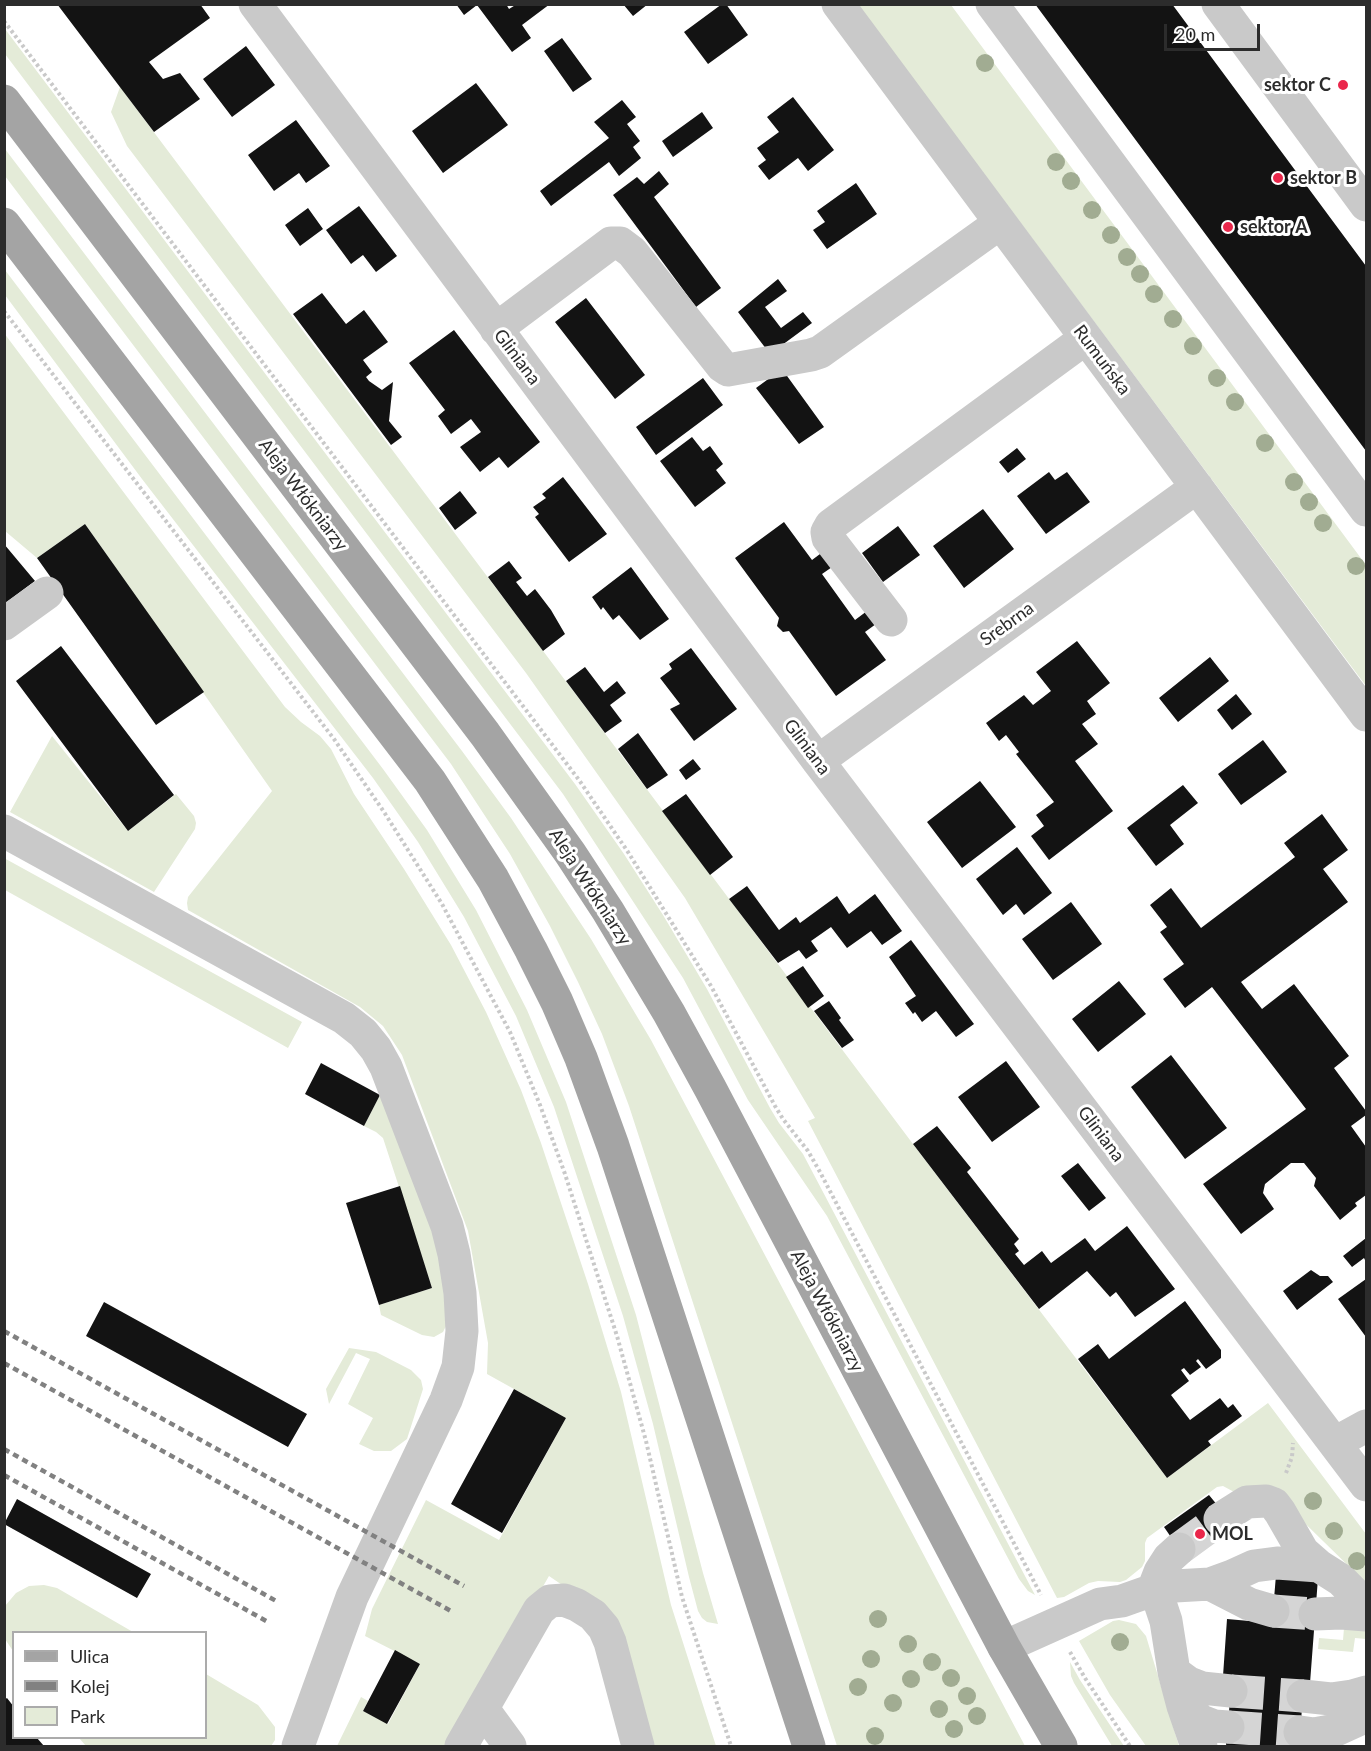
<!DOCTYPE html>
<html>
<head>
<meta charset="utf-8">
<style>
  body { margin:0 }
  #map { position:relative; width:1371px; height:1751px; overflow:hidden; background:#fff; font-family:Lato,sans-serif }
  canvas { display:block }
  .frame { position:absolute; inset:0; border:6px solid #2c2c2c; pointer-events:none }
  .legend { position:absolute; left:12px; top:1631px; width:195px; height:108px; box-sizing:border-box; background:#fff; border:2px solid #ababab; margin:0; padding:8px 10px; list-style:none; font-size:18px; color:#2c2c2c }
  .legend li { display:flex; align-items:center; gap:12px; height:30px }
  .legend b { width:30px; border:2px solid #ababab }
  .scale { position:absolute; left:1164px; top:24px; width:96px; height:27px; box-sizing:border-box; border:3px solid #2c2c2c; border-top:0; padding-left:8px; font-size:18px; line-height:21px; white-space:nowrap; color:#2c2c2c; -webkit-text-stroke:4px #fff; paint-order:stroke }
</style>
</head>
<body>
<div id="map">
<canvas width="1371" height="1751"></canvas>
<div class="frame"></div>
<ul class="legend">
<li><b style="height:8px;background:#a4a4a4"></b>Ulica</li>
<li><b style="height:8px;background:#818181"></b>Kolej</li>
<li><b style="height:16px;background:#e4ebd8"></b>Park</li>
</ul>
<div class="scale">20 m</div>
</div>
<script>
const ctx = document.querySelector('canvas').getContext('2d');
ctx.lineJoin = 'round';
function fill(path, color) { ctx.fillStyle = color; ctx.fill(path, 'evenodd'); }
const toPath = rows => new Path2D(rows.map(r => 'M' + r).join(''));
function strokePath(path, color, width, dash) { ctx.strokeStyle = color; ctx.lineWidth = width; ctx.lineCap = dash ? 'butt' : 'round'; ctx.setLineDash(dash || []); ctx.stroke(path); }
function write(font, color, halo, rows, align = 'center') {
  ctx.font = font + ' Lato,sans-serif'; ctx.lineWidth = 6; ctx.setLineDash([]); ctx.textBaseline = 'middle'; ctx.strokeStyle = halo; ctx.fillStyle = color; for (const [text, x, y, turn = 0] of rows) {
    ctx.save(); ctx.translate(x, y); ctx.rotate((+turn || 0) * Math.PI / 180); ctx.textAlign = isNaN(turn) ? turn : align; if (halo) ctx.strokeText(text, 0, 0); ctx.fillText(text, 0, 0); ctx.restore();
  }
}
fill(toPath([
  [858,5,951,5,1366,565,1366,686],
  [5,29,575,784,624,854,663,915,707,989,770,1108,779,1123,803,1154,1035,1595,1028,1591,1019,1579,827,1216,748,1100,683,978,563,794,5,54],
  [120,87,913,1144,1167,1478,1268,1403,1366,1534,1366,1583,1280,1499,1236,1493,1223,1486,1217,1487,1147,1538,1145,1543,1145,1561,1142,1567,1126,1580,1120,1582,1098,1581,1089,1583,1064,1597,1057,1598,808,1121,815,1118,685,898,526,673,127,146,111,112],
  [5,149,462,751,511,818,591,939,651,1040,1025,1746,837,1746,629,1106,602,1034,578,982,550,926,510,854,451,764,5,176],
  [5,270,383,769,427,830,476,910,527,1010,566,1102,636,1315,703,1573,718,1624,707,1622,702,1618,698,1611,689,1577,653,1424,623,1316,554,1107,516,1016,464,917,418,842,373,778,142,479,5,295],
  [4,333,285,707,301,722,320,736,331,749,354,794,404,869,451,945,486,1012,521,1090,541,1143,588,1284,621,1392,671,1605,716,1746,647,1746,612,1619,549,1576,451,1746,337,1746,361,1697,368,1701,363,1711,388,1724,420,1664,365,1636,372,1609,426,1500,499,1540,566,1418,487,1374,488,1343,468,1231,402,1055,383,1026,360,1007,188,910,187,903,188,897,272,791,85,524,37,558,5,531],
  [52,736,128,831,176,794,194,816,196,823,195,829,154,892,10,812],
  [4,858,302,1022,288,1048,5,890],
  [383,1089,440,1235,447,1324,443,1332,434,1337,422,1335,381,1315,379,1305,432,1288,383,1138,376,1132,364,1126],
  [349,1348,376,1352,411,1370,421,1380,423,1389,407,1439,391,1451,374,1451,359,1444,373,1418,348,1404,370,1359,356,1353,329,1404,326,1389],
  [44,1585,57,1588,133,1632,14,1632,13,1651,5,1639,5,1606,16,1593,29,1586],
  [1119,1620,1136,1624,1146,1636,1179,1746,1146,1746,1110,1695,1079,1641,1113,1621],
  [1344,1628,1366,1630,1366,1639,1355,1638,1353,1652,1318,1649,1319,1638,1343,1640],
  [1070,1662,1080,1680,1124,1746,1112,1746,1074,1683,1071,1676],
  [206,1674,258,1705,275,1727,275,1740,271,1746,86,1746,79,1738,206,1738]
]), '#e4ebd8');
fill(toPath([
  [57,4,200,4,210,18,149,62,163,79,180,73,200,99,154,132],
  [456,4,506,4,509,9,517,4,550,4,522,25,531,38,512,52,477,5,464,15],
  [623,4,648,4,633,16],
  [722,4,726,4,748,35,708,64,684,32],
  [1035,4,1172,4,1366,266,1366,451],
  [562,38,592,79,573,92,544,51],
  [246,46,275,85,232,117,203,79],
  [476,83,508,125,443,173,412,131],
  [793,97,834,150,808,171,798,158,769,180,758,166,766,160,757,148,779,132,767,117],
  [622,100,636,117,627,124,640,141,633,147,641,158,619,176,609,162,551,206,540,191,609,138,594,122],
  [702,112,713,128,673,157,662,141],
  [296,120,330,166,306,183,299,173,274,191,248,155],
  [659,171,669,184,654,197,721,288,696,307,613,195,637,177,644,184],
  [856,183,877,214,827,249,813,230,825,222,817,211],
  [359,206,397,256,376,272,363,255,351,264,326,230],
  [308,208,323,229,300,246,285,225],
  [778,279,787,291,765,307,781,328,803,312,812,323,770,354,738,312],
  [322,293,346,324,364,310,388,342,363,360,372,372,366,377,369,381,382,390,393,382,389,421,402,437,391,445,293,314],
  [586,298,645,375,615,399,555,322],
  [454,330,540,442,508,468,499,457,480,472,460,447,481,432,471,419,451,434,438,416,445,410,409,363],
  [782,369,824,427,799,444,756,388],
  [703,378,723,405,656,455,636,427],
  [692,437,703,451,710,446,723,464,716,470,726,483,695,507,660,461],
  [1017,448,1026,459,1008,473,999,462],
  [1049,472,1055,480,1067,472,1090,502,1046,534,1017,496],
  [563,477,607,534,569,562,535,517,539,514,533,507,546,498,542,494],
  [460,491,477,513,455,530,439,508],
  [983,509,1014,549,964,588,933,546],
  [784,522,812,560,824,551,835,565,822,574,855,620,867,611,876,624,865,632,886,660,836,696,789,631,783,632,777,626,779,618,735,558],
  [85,524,204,692,156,725,37,558],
  [898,526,920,555,883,582,862,553],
  [4,544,35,581,4,604],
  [509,561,522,578,516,582,527,596,535,589,551,610,565,634,543,651,488,577],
  [631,567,669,619,640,640,619,615,613,620,603,607,601,610,592,597],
  [1077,641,1110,683,1087,701,1096,714,1082,724,1098,744,1075,761,1113,811,1049,860,1031,836,1044,826,1036,815,1054,802,1016,754,1019,752,1006,735,999,741,986,723,1024,695,1033,705,1051,691,1036,672],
  [61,646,174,795,128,831,16,681],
  [691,648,737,709,694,741,670,709,680,704,660,678,672,669,669,664],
  [1210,657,1229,681,1178,722,1159,698],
  [585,667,604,692,617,681,626,693,610,705,622,721,605,733,566,681],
  [1236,694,1252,714,1232,730,1217,710],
  [638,733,668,775,647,789,618,749],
  [1263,740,1287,772,1241,805,1218,774],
  [693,759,701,769,686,780,679,770],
  [980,781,1016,827,962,868,927,822],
  [1183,785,1198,803,1170,825,1184,844,1156,866,1127,828],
  [686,794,733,857,710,875,662,811],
  [1322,814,1348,850,1323,869,1348,902,1241,982,1262,1009,1294,984,1349,1056,1334,1068,1366,1111,1366,1115,1351,1126,1366,1147,1366,1195,1355,1203,1357,1206,1340,1220,1314,1186,1316,1178,1304,1163,1291,1163,1265,1184,1263,1193,1274,1209,1241,1234,1203,1184,1306,1109,1212,987,1185,1008,1163,979,1184,964,1160,932,1167,927,1150,905,1171,888,1201,928,1295,857,1284,843],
  [1017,847,1052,893,1024,915,1016,904,1003,915,976,879],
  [747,886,779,930,796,917,800,923,837,896,849,914,875,894,902,931,882,945,871,931,847,948,831,927,811,941,818,951,806,959,799,950,778,963,729,899],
  [1071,902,1102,944,1053,980,1022,939],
  [911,940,974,1024,956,1037,936,1011,922,1022,915,1012,913,1014,905,1003,916,996,889,957],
  [803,966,824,996,808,1008,786,977],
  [1119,981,1146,1014,1098,1052,1072,1019],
  [829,1001,841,1018,839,1020,854,1040,842,1048,814,1011],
  [1171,1055,1227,1128,1185,1159,1131,1087],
  [1006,1061,1040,1107,992,1142,958,1097],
  [321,1063,380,1095,364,1126,305,1094],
  [937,1126,971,1168,967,1172,1019,1239,1014,1244,1019,1251,1015,1254,1024,1265,1042,1251,1051,1263,1085,1238,1095,1251,1127,1226,1175,1289,1135,1317,1116,1292,1110,1297,1087,1271,1039,1309,913,1144],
  [1078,1163,1106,1198,1089,1211,1061,1176],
  [400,1186,432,1288,379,1305,346,1203],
  [1366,1238,1366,1262,1364,1258,1352,1267,1343,1256],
  [1311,1270,1320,1276,1328,1276,1333,1282,1297,1310,1283,1291],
  [1366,1279,1366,1337,1338,1299],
  [1185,1301,1221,1350,1221,1358,1206,1369,1198,1359,1196,1361,1201,1367,1190,1375,1184,1368,1181,1370,1189,1381,1171,1395,1190,1420,1220,1398,1228,1408,1233,1404,1242,1416,1208,1441,1211,1445,1167,1478,1078,1359,1098,1344,1109,1359],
  [104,1302,307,1414,288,1447,86,1336],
  [514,1389,566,1418,502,1533,451,1504],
  [1209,1495,1218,1506,1227,1529,1186,1559,1164,1527],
  [17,1499,151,1574,137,1598,4,1524],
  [1276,1575,1318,1578,1310,1683,1304,1683,1299,1746,1226,1746,1232,1677,1223,1676,1227,1619,1272,1623],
  [395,1650,420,1664,387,1724,363,1711],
  [7,1698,14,1707,14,1738,37,1738,44,1746,6,1746,4,1744,4,1700]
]), '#131313');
strokePath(toPath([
  [1179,1549,1220,1519],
  [1273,1611,1315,1614],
  [1231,1691,1303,1696],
  [1228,1727,1300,1732]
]), '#d5d5d5', 33, [33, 16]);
strokePath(toPath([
  [4,21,579,780,628,852,711,986,775,1106,783,1119,808,1151,820,1172,1041,1595],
  [4,311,334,739,384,812,442,904,510,1032,540,1105,565,1174,617,1336,646,1441,682,1597,731,1746],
  [1286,1473,1292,1457,1293,1443],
  [1070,1652,1085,1678,1130,1746]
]), '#c9c9c9', 4, [3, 3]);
strokePath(toPath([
  [255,4,818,761,1366,1485],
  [838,4,1366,715],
  [992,4,1366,510],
  [1218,4,1366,205],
  [496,329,611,243,620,243,632,252,722,366,728,370,811,355,820,352,1000,223],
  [891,620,828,538,827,532,831,525,1086,338],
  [4,624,47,593],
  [818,761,1197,487],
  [4,831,344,1018,363,1033,376,1049,386,1067,447,1226,454,1254,460,1293,462,1331,458,1367,446,1400,352,1597,298,1746],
  [1335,1443,1366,1426],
  [1220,1519,1247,1502,1266,1501,1274,1504,1280,1512,1303,1552,1319,1566],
  [1179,1549,1169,1558,1160,1572,1153,1590,1160,1603,1166,1621,1174,1672,1183,1706,1194,1738,1201,1746],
  [1210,1584,1249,1604,1273,1611],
  [1315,1614,1341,1613,1366,1615],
  [1004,1647,1100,1604,1122,1601,1153,1590,1175,1586,1210,1584,1232,1576,1254,1566,1277,1563,1319,1566,1341,1580,1366,1605],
  [1174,1672,1189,1683,1202,1688,1231,1691],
  [1303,1696,1331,1699,1352,1696,1366,1692],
  [1183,1706,1201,1721,1214,1726,1228,1727],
  [483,1709,510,1746],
  [1300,1732,1314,1734,1336,1730,1358,1720],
  [461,1746,539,1610,550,1601,564,1600,577,1605,593,1615,604,1628,610,1642,638,1746]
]), '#c9c9c9', 33);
strokePath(toPath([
  [4,101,485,734,570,853,608,911,669,1013,710,1088,1004,1647,1061,1746],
  [4,224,430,781,493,879,531,950,557,1002,581,1058,613,1146,809,1746]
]), '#a4a4a4', 33);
strokePath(toPath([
  [4,1331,464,1586],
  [4,1363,451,1611],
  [4,1449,278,1602],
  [4,1475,268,1622]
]), '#818181', 4.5, [6, 4.5]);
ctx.fillStyle = '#a1ac92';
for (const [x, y] of [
  [985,63],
  [1056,162],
  [1071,181],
  [1092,210],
  [1111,235],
  [1127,257],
  [1140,274],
  [1154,294],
  [1173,319],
  [1193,346],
  [1217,378],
  [1235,402],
  [1265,443],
  [1294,482],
  [1309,502],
  [1323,523],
  [1356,566],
  [1313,1501],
  [1334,1531],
  [1357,1561],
  [878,1619],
  [1120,1642],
  [908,1644],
  [871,1659],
  [932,1662],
  [951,1678],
  [911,1679],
  [858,1687],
  [967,1696],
  [893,1703],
  [939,1709],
  [977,1716],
  [954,1729],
  [875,1736]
]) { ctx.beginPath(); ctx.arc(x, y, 9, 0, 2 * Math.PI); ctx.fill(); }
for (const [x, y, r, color] of [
  [1343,85,6,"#ea274b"],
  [1278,178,6,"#ea274b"],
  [1228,227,6,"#ea274b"],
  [1200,1534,6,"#ea274b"]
]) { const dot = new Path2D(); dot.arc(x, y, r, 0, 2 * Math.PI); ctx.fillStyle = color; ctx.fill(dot); strokePath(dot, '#fff', 2); }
write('bold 18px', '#2c2c2c', '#fff', [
  ["sektor C",1331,85,"right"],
  ["sektor B",1290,178],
  ["sektor A",1240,227],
  ["MOL",1212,1534]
], 'left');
write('18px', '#2c2c2c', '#fff', [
  ["Gliniana",517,357,53],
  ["Rumuńska",1102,360,53],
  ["Aleja Włókniarzy",303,495,53],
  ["Srebrna",1007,624,-36],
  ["Gliniana",807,747,53],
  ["Aleja Włókniarzy",590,887,57],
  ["Gliniana",1101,1134,53],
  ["Aleja Włókniarzy",827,1311,62]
]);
</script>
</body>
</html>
